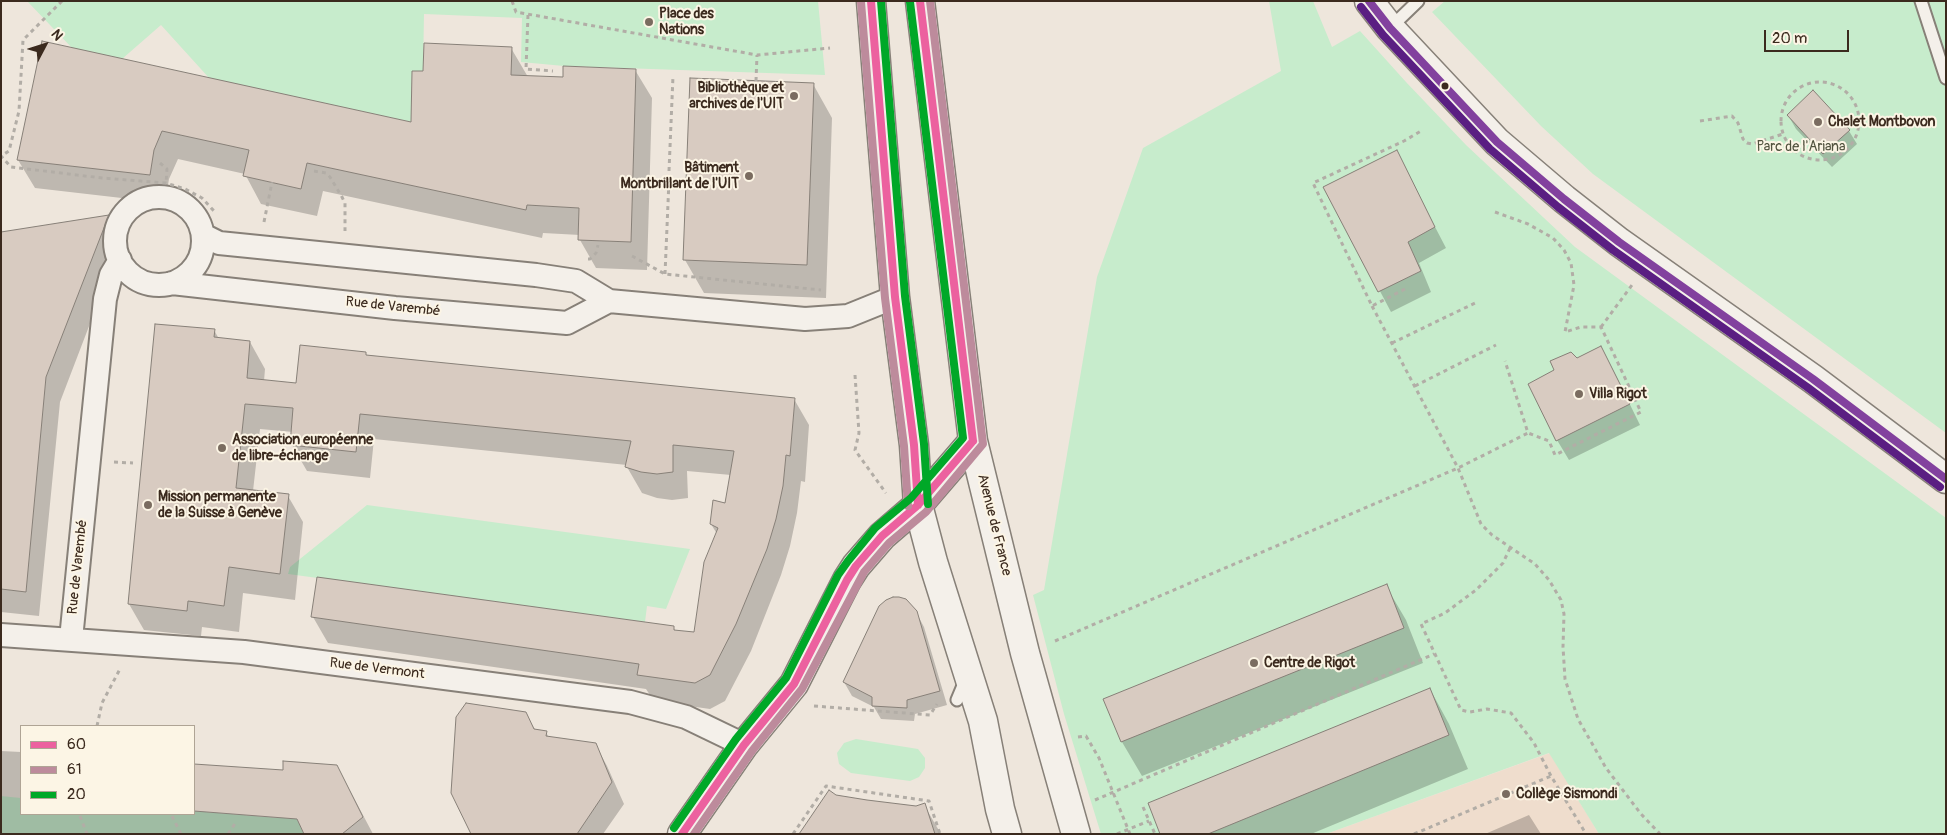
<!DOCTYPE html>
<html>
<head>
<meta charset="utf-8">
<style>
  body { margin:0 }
  #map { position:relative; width:1947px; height:835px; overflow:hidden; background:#eee6dc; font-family:Pangolin,sans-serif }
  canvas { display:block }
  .frame { position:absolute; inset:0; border:2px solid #3b2a1e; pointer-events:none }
  .legend { position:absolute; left:20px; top:725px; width:175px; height:90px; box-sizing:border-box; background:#fcf5e5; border:1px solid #afa495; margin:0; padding:6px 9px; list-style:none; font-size:15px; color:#3b2a1e }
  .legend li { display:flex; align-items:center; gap:10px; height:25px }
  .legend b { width:25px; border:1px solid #afa495 }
  .north { position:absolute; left:20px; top:20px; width:50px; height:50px; -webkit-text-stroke:4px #fcf5e5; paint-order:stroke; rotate:50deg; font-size:14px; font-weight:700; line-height:20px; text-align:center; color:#3b2a1e }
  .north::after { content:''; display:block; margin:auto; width:18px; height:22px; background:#3b2a1e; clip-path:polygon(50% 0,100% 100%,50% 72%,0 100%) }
  .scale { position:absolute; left:1764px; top:30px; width:85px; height:22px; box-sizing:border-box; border:2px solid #3b2a1e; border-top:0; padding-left:6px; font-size:15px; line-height:18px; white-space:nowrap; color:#3b2a1e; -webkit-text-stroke:4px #fcf5e5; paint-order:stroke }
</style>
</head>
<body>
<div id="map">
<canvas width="1947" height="835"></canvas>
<div class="frame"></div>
<ul class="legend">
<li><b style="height:6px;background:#ec619f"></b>60</li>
<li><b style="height:6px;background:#bd8b9c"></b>61</li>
<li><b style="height:6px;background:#00a828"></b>20</li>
</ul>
<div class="north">N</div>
<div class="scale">20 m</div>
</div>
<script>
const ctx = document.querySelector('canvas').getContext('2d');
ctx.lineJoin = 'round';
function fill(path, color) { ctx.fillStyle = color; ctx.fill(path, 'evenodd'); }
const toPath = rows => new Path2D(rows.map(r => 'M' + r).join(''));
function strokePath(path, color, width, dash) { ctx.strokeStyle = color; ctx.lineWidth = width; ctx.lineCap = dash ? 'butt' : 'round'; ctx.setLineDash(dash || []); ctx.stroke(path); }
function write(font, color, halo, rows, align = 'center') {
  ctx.font = font + ' Pangolin,sans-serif'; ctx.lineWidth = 4; ctx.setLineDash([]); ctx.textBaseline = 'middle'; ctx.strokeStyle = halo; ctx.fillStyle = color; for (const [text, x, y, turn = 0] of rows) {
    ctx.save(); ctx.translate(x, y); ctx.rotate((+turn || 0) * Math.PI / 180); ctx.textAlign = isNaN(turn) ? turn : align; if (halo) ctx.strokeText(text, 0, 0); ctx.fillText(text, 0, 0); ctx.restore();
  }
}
fill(toPath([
  [1550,753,1599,834,1326,834]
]), '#efddcd');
fill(toPath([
  [27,1,818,1,825,75,564,66,521,62,522,18,424,14,423,71,412,71,411,122,210,79,161,25,122,59,73,49],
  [1269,1,1313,1,1332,47,1360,31,1406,82,1466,145,1575,247,1946,518,1946,834,1599,834,1549,753,1326,834,1101,834,1064,714,1033,595,1044,590,1097,277,1143,148,1281,71],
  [1445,1,1946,1,1946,433,1593,174,1541,126,1432,12],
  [367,505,690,549,666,609,647,606,645,622,288,574,290,567],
  [856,739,918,749,925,758,925,768,919,777,910,781,851,773,839,764,837,753,844,743],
  [1,796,21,798,21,814,194,814,194,811,279,818,295,815,304,834,1,834]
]), '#c7eccc');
fill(toPath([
  [43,43,412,124,424,73,511,48,528,77,564,78,635,70,652,98,647,270,596,268,580,240,580,235,543,233,542,238,323,191,317,216,261,204,245,174,178,159,169,179,165,203,35,188,18,160],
  [813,84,832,118,826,298,704,293,685,260],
  [1788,115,1849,131,1857,144,1832,167,1796,129],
  [1396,152,1446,248,1419,263,1431,292,1391,312,1325,187],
  [108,216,122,240,60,402,39,616,1,612,1,233],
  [214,330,219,339,250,342,265,369,264,381,297,384,367,357,794,399,809,425,805,482,801,481,797,513,790,546,781,575,751,651,725,701,710,709,654,701,646,689,328,643,313,617,673,627,676,632,695,633,717,534,711,524,726,505,731,475,687,471,688,498,672,500,657,498,642,493,627,467,627,465,374,439,370,478,307,471,292,445,293,432,260,429,253,491,288,496,303,522,295,600,243,593,239,632,202,627,201,636,144,630,129,604],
  [1576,360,1612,368,1640,425,1569,460,1557,440,1556,371],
  [1386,586,1406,620,1423,663,1142,776,1122,742,1105,699],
  [916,612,924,627,947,705,915,714,914,721,881,719,874,707,852,696,844,682],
  [1430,689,1449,724,1468,769,1311,834,1162,834],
  [525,713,536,731,546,732,549,738,595,744,607,766,624,804,603,834,472,834],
  [1,751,21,752,21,814,194,814,194,765,284,772,337,766,373,834,1,834],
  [836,796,916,808,924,805,941,834,800,834],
  [1529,815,1541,834,1485,834]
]), '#0003');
const building = toPath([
  [42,41,411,122,412,71,423,71,424,43,512,47,511,75,563,77,563,66,636,69,631,242,578,240,579,208,527,205,526,210,307,163,301,189,243,176,249,150,162,131,154,150,150,175,17,160,42,41],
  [690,78,814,83,807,265,683,260,690,78],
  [1813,90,1850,130,1823,154,1787,115,1813,90],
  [1397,150,1435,227,1408,242,1421,271,1378,292,1323,187,1397,150],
  [109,215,46,377,26,592,1,589,1,232,109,215],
  [155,324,215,329,214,337,250,341,247,378,296,383,300,345,366,352,366,355,795,398,790,456,786,455,783,486,776,519,767,549,736,624,710,675,695,683,637,675,639,664,311,617,317,577,674,626,674,630,694,632,704,562,718,528,710,524,713,500,725,503,734,451,673,445,673,472,657,474,641,472,625,467,631,441,360,414,356,452,290,445,293,408,245,404,236,488,289,494,280,574,229,567,224,606,188,601,187,611,128,604,155,324],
  [1601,346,1630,404,1556,441,1528,384,1554,370,1550,361,1571,352,1577,358,1601,346],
  [1387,584,1404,628,1121,742,1103,699,1387,584],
  [893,597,899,597,906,599,917,611,940,691,907,700,907,708,872,706,872,697,843,682,879,606,886,600,893,597],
  [1430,688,1449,735,1208,834,1160,834,1148,803,1430,688],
  [466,703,526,712,534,729,547,731,546,736,596,743,612,782,577,834,471,834,451,793,456,717,466,703],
  [283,761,337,765,363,817,342,834,304,834,297,819,194,811,194,764,283,770,283,761],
  [829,790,836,795,867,800,916,806,925,803,935,834,799,834,829,790]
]);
fill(building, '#d8cbc1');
strokePath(building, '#878078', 1);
const lane = toPath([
  [1921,1,1946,78],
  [1390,28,1418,1],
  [957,700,965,681]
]);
const street = toPath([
  '115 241a44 44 0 1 1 88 0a44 44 0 1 1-88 0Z',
  [203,235,219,243,536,275,576,281,609,301,805,319,848,316,895,297],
  [172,283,395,308,567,323,609,301],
  [1,635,244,652,630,702,686,717,744,745],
  [71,639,105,299,111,275,120,260]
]);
const secondary = toPath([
  [871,1,895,297,914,445,918,505,933,562,983,721,1000,809,1007,834],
  [920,1,973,441,1025,653,1076,834],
  [682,834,744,745,794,684,847,580,856,566,882,536,918,505,973,441]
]);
const primary = toPath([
  [1369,1,1390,28,1497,142,1564,199,1619,242,1813,379,1946,479]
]);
strokePath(lane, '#878078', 15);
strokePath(street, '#878078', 26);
strokePath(secondary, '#878078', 31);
strokePath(primary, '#878078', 31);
strokePath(toPath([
  [62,1,23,40,19,111,9,151,1,156,11,167,102,178,166,183,185,189,202,198,214,211],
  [512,1,516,12,757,55,830,48],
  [528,15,526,69,553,71],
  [756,81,757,55],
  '1781 121a39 39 0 1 1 78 0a39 39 0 1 1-78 0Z',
  [1700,121,1732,116,1738,123,1743,139,1747,143,1752,144,1783,134],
  [160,163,167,169,166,183],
  [314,171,326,173,330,177,342,197,345,203,345,231],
  [669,171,673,76],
  [1495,212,1528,224,1553,238,1564,250,1571,263,1574,285,1565,332,1581,327,1601,327,1641,412,1555,455,1549,441,1528,433],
  [264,222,272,182],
  [632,256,665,274,821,290],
  [588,259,590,259,596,253,598,245],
  [665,274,669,180],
  [1405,289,1372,306,1313,183,1404,141,1421,131],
  [1372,306,1458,468,1481,524,1492,535,1535,564,1549,580,1561,600,1564,614,1563,647,1565,679,1578,719,1606,768,1641,814,1660,834],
  [1601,327,1632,285],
  [1392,343,1475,303],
  [855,375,859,433,855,450,886,493],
  [1415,386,1496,345],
  [114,462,133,463],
  [1510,548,1503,563,1476,590,1445,613,1421,624,1461,710,1470,712,1487,709,1511,713,1534,743,1551,776,1586,834],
  [1055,641,1458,468,1528,433,1505,361],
  [814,706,930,715,937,704],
  [97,726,102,703,120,669],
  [1078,737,1086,736,1099,758,1130,834],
  [1095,800,1434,654],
  [1143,807,1155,834],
  [80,816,87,834],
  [172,816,181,834],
  [228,834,236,822],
  [793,834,826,786,929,801,940,834],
  [1117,834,1149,821],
  [1414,834,1551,776]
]), '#b2ada6', 3, [4, 4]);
strokePath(lane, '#f4f0ea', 11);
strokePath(street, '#f4f0ea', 22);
strokePath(secondary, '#f4f0ea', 28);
strokePath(primary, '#f4f0ea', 28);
strokePath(toPath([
  [871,1,895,297,914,445,918,505],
  [920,1,973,441],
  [682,834,744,745,794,684,847,580,856,566,882,536,918,505,973,441]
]), '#ec619f', 8);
strokePath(toPath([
  [861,2,885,298,904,446,908,506],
  [694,834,752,751,802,689,864,572,889,543,926,512,983,444,930,1]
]), '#bd8b9c', 8);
strokePath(toPath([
  [881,1,905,296,924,444,928,504],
  [674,828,736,739,786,678,838,575,848,561,875,528,911,498,963,438,910,2]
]), '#00a828', 8);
strokePath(toPath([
  [1369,1,1390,28,1497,142,1564,199,1619,242,1813,379,1946,479]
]), '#82419e', 8);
strokePath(toPath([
  [1361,7,1383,35,1490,149,1558,207,1613,250,1807,387,1940,487]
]), '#5a1e82', 8);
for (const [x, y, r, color] of [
  [649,22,5,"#7a6c60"],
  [1445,86,4.5,"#3b2a1e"],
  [794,96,5,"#7a6c60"],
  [1818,122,5,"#7a6c60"],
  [749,176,5,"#7a6c60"],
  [1579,394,5,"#7a6c60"],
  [222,448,5,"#7a6c60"],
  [148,505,5,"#7a6c60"],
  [1254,663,5,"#7a6c60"],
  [1506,794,5,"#7a6c60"]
]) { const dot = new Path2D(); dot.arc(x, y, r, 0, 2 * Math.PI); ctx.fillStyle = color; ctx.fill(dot); strokePath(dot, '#fcf5e5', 2); }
write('bold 14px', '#3b2a1e', '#fcf5e5', [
  ["Place des",659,14],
  ["Nations",659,30],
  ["Bibliothèque et",784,88,"right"],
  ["archives de l'UIT",784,104,"right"],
  ["Chalet Montbovon",1828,122],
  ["Bâtiment",739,168,"right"],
  ["Montbrillant de l'UIT",739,184,"right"],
  ["Villa Rigot",1589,394],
  ["Association européenne",232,440],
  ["de libre-échange",232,456],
  ["Mission permanente",158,497],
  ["de la Suisse à Genève",158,513],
  ["Centre de Rigot",1264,663],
  ["Collège Sismondi",1516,794]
], 'left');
write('14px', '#51523e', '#fcf5e5', [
  ["Parc de l'Ariana",1801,147]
]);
write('14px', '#3b2a1e', '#fcf5e5', [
  ["Rue de Varembé",393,307,6],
  ["Avenue de France",994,525,76],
  ["Rue de Varembé",78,567,-84],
  ["Rue de Vermont",377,669,7]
]);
</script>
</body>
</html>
